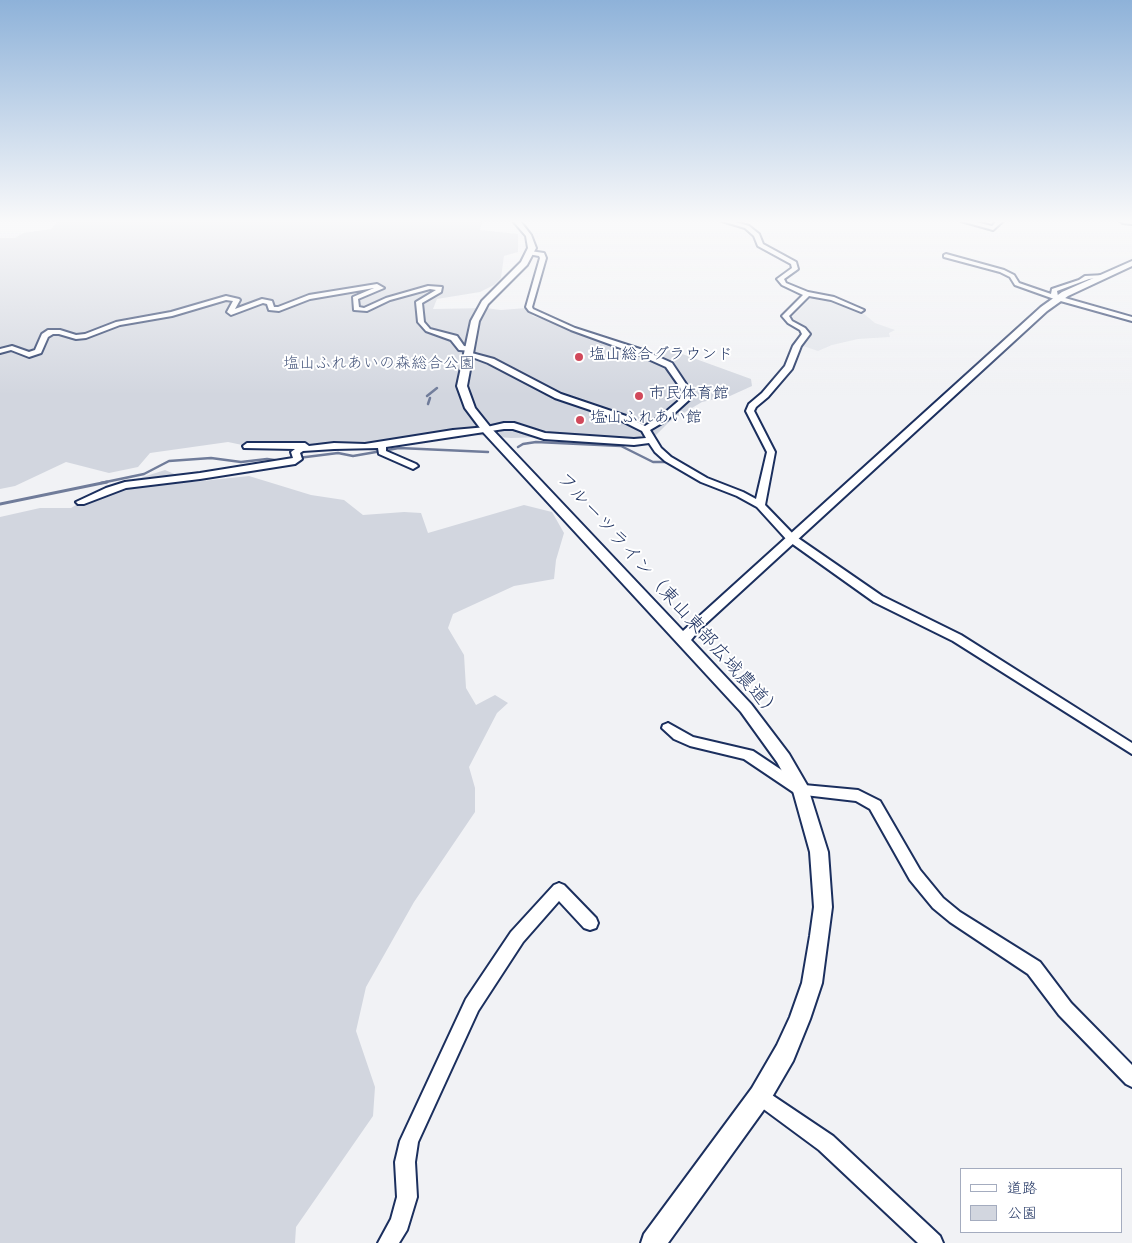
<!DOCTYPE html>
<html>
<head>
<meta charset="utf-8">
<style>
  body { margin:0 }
  #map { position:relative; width:1132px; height:1243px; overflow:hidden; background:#f1f2f5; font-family:"Gochi Hand","Klee One",sans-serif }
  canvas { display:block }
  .legend { position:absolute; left:960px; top:1168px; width:162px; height:65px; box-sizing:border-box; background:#fff; border:1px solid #a4acbf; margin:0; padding:6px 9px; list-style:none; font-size:15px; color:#1b2f5e }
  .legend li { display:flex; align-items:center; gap:10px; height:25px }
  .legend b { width:25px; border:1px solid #a4acbf }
</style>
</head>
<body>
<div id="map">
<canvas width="1132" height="1243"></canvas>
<ul class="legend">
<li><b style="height:6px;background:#fff"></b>道路</li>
<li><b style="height:14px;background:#d2d6df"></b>公園</li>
</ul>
</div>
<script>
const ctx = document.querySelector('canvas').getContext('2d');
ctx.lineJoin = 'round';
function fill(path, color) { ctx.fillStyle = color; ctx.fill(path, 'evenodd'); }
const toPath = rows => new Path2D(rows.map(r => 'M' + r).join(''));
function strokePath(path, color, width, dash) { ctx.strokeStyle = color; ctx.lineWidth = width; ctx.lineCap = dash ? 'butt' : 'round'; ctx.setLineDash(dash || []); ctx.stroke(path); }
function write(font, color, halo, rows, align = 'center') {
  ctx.font = font + ' "Gochi Hand","Klee One",sans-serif'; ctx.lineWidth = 4; ctx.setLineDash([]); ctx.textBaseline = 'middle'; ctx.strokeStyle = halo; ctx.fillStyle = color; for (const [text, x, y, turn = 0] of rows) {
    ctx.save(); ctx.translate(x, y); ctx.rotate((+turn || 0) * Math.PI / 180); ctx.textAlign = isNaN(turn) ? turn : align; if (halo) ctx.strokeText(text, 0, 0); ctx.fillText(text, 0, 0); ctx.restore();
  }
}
fill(toPath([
  [813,296,831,299,857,308,875,323,895,330,889,333,890,337,858,339,832,345,818,351,803,346,811,335,811,333,809,329,796,323,791,318]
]), '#e1e4ea');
fill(toPath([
  [57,221,478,221,482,223,480,230,518,234,518,252,504,256,501,278,494,285,480,292,437,299,433,309,486,308,501,310,526,308,533,316,654,354,663,347,751,379,752,386,730,396,702,402,670,421,655,436,634,442,543,437,511,438,462,434,377,444,247,446,228,442,150,453,138,467,109,473,66,462,15,486,0,489,0,353,7,350,12,350,10,347,0,349,0,238,15,238,23,233,51,229],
  [165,470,193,482,249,476,311,495,344,500,363,515,404,512,421,513,428,533,524,505,552,512,564,533,556,560,554,579,514,586,453,614,448,628,464,655,466,688,476,705,495,695,508,703,497,713,469,767,475,788,475,812,414,902,366,987,356,1031,375,1087,373,1116,296,1227,295,1243,0,1243,0,517,40,508,71,508,99,491]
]), '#d2d6df');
strokePath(toPath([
  [427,396,437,388],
  [428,404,430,398],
  [518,447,523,444,536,442,621,446,653,462,668,462],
  [298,458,338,453,353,456,399,448,488,452],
  [101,483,144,474,169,461,211,458,241,462,267,459,282,461]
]), '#707c9a', 2.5);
strokePath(toPath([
  [0,504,107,482]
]), '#707c9a', 3);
const minor = toPath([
  [722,221,732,221,749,226,759,234,763,244,796,262,798,269,784,279,786,283,808,292,834,297,864,310,861,312,831,300,809,296,789,316,792,321,805,328,810,334,801,346,792,369,768,397,756,407,754,411,775,452,765,505,795,536,882,596,961,635,1132,743,1132,754,953,641,874,602,787,540,757,507,737,496,701,482,665,461,655,452,649,443,634,445,544,439,513,429,504,429,386,447,386,451,416,464,418,466,413,469,379,454,378,448,334,449,303,451,300,453,302,459,295,464,200,479,126,488,84,504,78,504,76,502,106,488,125,482,200,473,293,458,291,452,295,449,244,448,243,446,247,443,305,443,309,446,334,443,365,444,453,430,487,427,504,423,514,423,545,433,634,439,646,438,642,431,620,420,555,398,488,363,464,354,468,352,494,359,561,394,626,416,645,426,661,416,682,398,680,387,666,367,637,354,571,330,529,311,526,307,540,258,539,256,528,254,528,252,530,251,544,253,546,258,532,307,533,309,575,328,643,350,672,363,688,387,690,399,667,420,650,430,661,448,671,457,707,478,743,492,756,499,767,452,746,411,749,404,762,393,785,366,793,346,802,334,800,330,788,323,782,316,803,295,782,285,777,279,792,268,791,264,758,246,754,236,745,228,722,221],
  [961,221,972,221,992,226,997,221,1003,221,993,230,961,221],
  [946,254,1004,270,1014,275,1019,283,1051,294,1052,289,1079,280,1085,276,1105,275,1105,277,1089,279,1057,291,1058,296,1132,317,1132,321,1057,300,1015,285,1010,277,1000,272,944,257,944,255,946,254],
  [377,284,384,288,358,299,359,307,364,308,386,298,428,286,442,287,441,292,422,303,424,322,430,329,457,336,464,346,472,347,472,351,459,350,451,340,426,331,418,322,416,302,436,290,430,289,390,300,367,311,354,310,353,297,374,288,310,299,279,311,269,310,267,304,263,303,231,315,227,312,233,301,226,300,172,316,120,325,86,338,76,339,59,334,53,334,48,337,41,353,29,357,11,350,0,353,0,349,12,346,29,352,35,350,42,334,48,330,60,330,76,335,85,334,116,322,171,312,226,296,239,299,240,300,235,309,262,299,272,301,274,307,278,307,309,295,377,284],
  [668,723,693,737,753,751,804,785,858,790,880,801,920,870,943,898,960,912,1040,962,1071,1003,1132,1065,1132,1087,1126,1084,1059,1015,1028,974,950,922,933,908,910,880,870,809,856,801,796,794,744,759,690,746,674,739,662,728,663,725,668,723],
  [559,883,564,885,596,918,598,923,596,928,590,930,584,928,559,901,523,942,478,1011,418,1142,415,1162,417,1197,407,1230,399,1243,378,1243,391,1219,397,1197,395,1162,400,1141,466,999,511,932,554,885,559,883],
  [760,1087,833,1136,940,1236,943,1243,918,1243,819,1150,754,1102,751,1096,754,1090,760,1087]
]);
const tertiary = toPath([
  [513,221,520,221,531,235,536,248,527,265,488,304,479,321,467,386,475,408,491,428,683,631,1041,307,1062,292,1132,261,1132,266,1068,296,1047,311,700,629,691,640,751,704,789,754,807,785,828,852,832,907,822,983,810,1019,793,1061,768,1104,668,1243,641,1243,644,1234,752,1088,777,1045,790,1017,802,983,810,936,814,907,810,852,793,791,777,762,741,712,483,432,465,408,457,386,471,321,482,301,521,262,528,248,526,236,513,221],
  [1120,221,1132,221,1132,224,1123,223,1120,221]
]);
strokePath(minor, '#1b2f5e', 4);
strokePath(tertiary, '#1b2f5e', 4);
fill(minor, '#fff');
fill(tertiary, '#fff');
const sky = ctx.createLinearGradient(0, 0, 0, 395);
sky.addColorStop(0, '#8eb2d9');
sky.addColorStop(0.56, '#f9f9fa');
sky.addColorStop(1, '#f9f9fa00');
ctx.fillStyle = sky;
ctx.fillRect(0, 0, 1132, 395);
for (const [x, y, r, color] of [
  [579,357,5,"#d1495b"],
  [639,396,5,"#d1495b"],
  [580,420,5,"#d1495b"]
]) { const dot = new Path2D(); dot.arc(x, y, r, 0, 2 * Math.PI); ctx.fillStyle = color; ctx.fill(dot); strokePath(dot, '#fff', 2); }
write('16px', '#1b2f5e', '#fff', [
  ["塩山総合グラウンド",589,357],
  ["市民体育館",649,396],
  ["塩山ふれあい館",590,420]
], 'left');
write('16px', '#49597e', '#fff', [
  ["塩山ふれあいの森総合公園",379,366]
]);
write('19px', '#1b2f5e', '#fff', [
  ["フルーツライン（東山東部広域農道）",667,597,48]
]);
</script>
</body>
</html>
